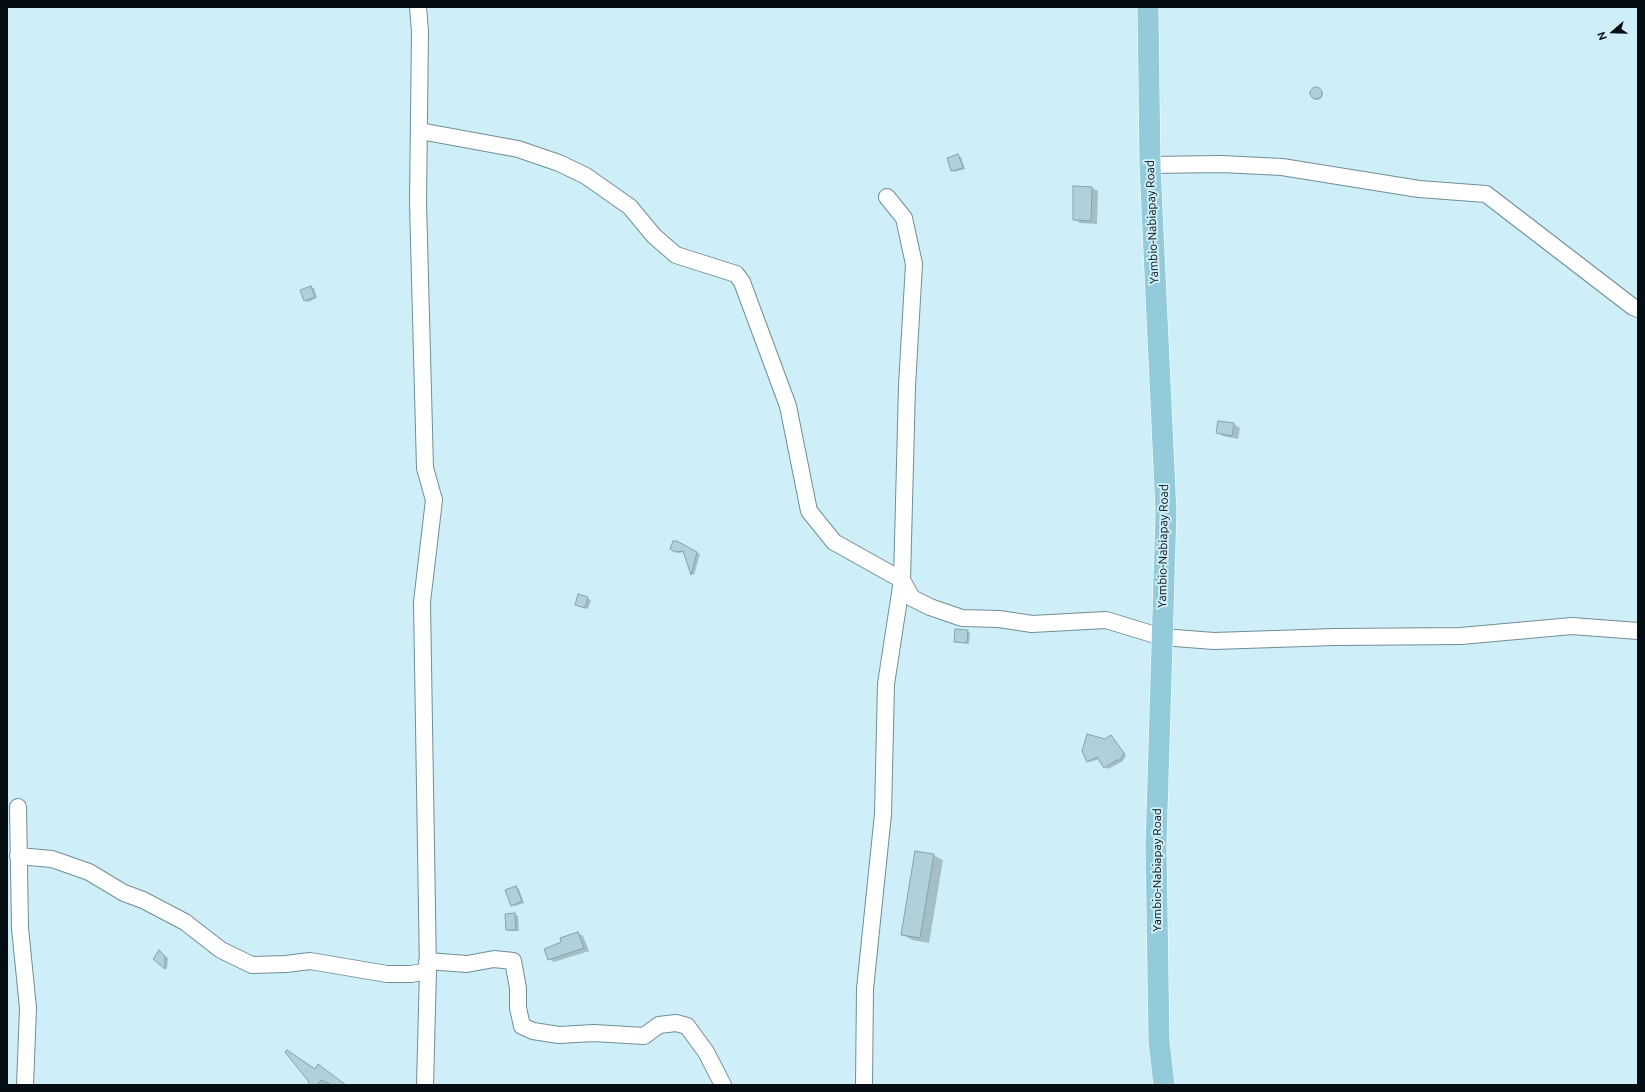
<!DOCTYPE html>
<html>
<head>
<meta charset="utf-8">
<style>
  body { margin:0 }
  #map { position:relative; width:1645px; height:1092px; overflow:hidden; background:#ceeef8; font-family:Ubuntu,sans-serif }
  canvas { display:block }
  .frame { position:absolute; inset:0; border:8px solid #040e12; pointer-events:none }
  .north { position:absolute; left:1593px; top:12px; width:40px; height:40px; -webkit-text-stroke:3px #ceeef8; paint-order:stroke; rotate:250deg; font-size:11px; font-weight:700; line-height:16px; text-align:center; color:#040e12 }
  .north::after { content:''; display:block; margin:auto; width:14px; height:18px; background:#040e12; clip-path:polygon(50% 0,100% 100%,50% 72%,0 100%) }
</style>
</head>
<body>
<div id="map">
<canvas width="1645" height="1092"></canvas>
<div class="frame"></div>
<div class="north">N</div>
</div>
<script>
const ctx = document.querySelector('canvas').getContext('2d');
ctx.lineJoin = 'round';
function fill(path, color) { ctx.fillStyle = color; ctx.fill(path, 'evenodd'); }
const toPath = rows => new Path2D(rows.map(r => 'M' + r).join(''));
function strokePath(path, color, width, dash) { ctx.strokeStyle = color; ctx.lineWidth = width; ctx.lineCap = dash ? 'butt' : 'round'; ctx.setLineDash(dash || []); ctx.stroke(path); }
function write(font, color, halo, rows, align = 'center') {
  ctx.font = font + ' Ubuntu,sans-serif'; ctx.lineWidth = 4; ctx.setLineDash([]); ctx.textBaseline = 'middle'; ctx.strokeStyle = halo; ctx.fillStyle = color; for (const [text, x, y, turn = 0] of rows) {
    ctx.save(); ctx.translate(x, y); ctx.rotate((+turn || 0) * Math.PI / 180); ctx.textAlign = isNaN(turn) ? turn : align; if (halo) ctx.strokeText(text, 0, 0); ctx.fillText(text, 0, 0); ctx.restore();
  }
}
fill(toPath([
  '1311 94a6 6 0 1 1 12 0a6 6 0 1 1-12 0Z',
  [958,155,961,157,965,169,955,172,952,171,948,158],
  [1092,188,1098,191,1097,224,1080,223,1074,219],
  [311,287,314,288,317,298,308,302,305,300],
  [1219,422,1234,424,1240,428,1238,439,1223,436,1217,432],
  [677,542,700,554,694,575,692,574,684,552,678,553,671,549],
  [579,595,591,600,588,609,579,606],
  [967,631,970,633,969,644,955,642],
  [1111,736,1126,755,1123,761,1108,769,1099,759,1090,762,1087,761],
  [933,855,943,860,929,943,912,940,902,934],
  [516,887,519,889,524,903,515,906,512,905],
  [515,914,518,916,519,931,509,931,507,930],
  [578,933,583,936,589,951,554,962,549,959,563,942],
  [161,953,168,958,167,969,155,959],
  [316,1070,335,1085,313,1085]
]), '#0003');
const building = toPath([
  '1310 93a6 6 0 1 1 12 0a6 6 0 1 1-12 0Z',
  [958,154,963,168,951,171,947,158,958,154],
  [1073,186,1092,187,1091,221,1073,220,1073,186],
  [311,286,315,297,304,301,300,290,311,286],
  [1218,421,1234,423,1232,436,1216,433,1218,421],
  [673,541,677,541,697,552,691,575,683,551,675,552,670,549,673,541],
  [578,594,588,597,585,608,575,605,578,594],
  [955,629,968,630,967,643,954,642,955,629],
  [1087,734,1105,739,1111,735,1124,753,1120,760,1117,760,1104,768,1097,757,1087,762,1082,751,1087,734],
  [915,851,934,854,920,938,901,935,915,851],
  [516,886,522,901,511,906,505,890,516,886],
  [515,913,516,930,506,930,505,914,515,913],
  [578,932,584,948,548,960,544,949,561,942,560,938,578,932],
  [159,950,165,956,165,969,153,959,159,950],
  [287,1050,315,1069,318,1064,346,1085,332,1085,321,1080,317,1085,308,1085,309,1082,285,1052,287,1050]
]);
fill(building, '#b0d0da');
strokePath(building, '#85a3ad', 1);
const minor = toPath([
  [418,7,420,31,418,202,425,468,434,500,422,602,428,971,425,1085],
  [420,131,518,149,559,163,586,176,630,207,654,236,676,255,736,274,742,282,788,406,809,511,834,542,902,580,912,598,930,607,962,618,999,619,1032,624,1106,620,1162,637,1214,641,1335,637,1461,636,1572,626,1638,631],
  [1150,165,1221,164,1282,167,1419,189,1486,194,1633,307,1638,309],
  [18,807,20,928,28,1008,25,1085],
  [18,856,52,859,89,872,124,893,143,900,185,922,221,950,252,965,286,964,310,961,387,974,411,974,428,971],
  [427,961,467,964,494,959,513,961,518,988,518,1008,522,1026,533,1031,559,1035,594,1033,644,1036,659,1025,676,1023,687,1026,706,1052,723,1085],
  [864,1085,865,989,883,814,886,684,902,580,907,386,914,264,904,218,887,197]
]);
const major = toPath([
  [1148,7,1150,165,1166,512,1156,846,1159,1041,1164,1085]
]);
strokePath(minor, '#708e97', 18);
strokePath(major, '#fff', 22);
strokePath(minor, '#fff', 16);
strokePath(major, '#94cbdb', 21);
write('12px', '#040e12', '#ceeef8', [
  ["Yambio-Nabiapay Road",1152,222,-92],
  ["Yambio-Nabiapay Road",1163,546,-89],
  ["Yambio-Nabiapay Road",1157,870,-90]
]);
</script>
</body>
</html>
